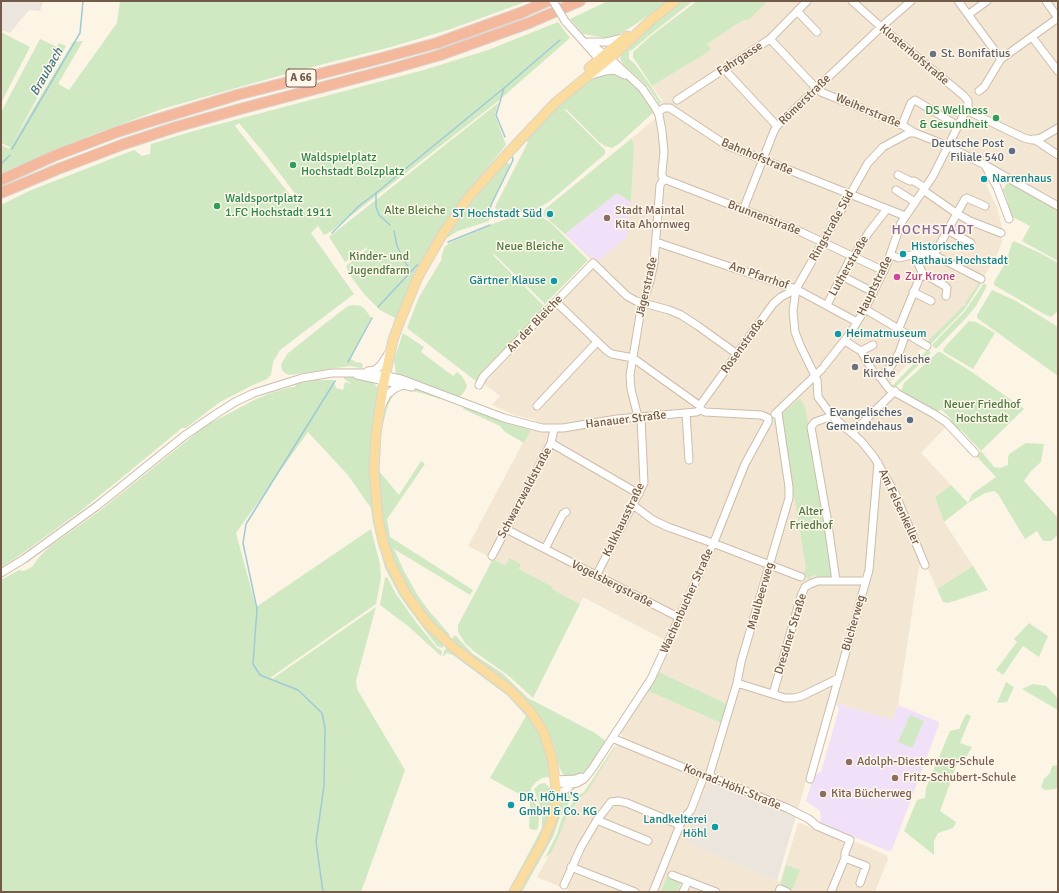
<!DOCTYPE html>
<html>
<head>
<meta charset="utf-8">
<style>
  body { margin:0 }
  #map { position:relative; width:1059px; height:893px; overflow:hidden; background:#fcf4e4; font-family:Signika,sans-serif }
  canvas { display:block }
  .frame { position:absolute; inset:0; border:2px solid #735b4a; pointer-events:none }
</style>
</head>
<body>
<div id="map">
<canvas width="1059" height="893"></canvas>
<div class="frame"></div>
</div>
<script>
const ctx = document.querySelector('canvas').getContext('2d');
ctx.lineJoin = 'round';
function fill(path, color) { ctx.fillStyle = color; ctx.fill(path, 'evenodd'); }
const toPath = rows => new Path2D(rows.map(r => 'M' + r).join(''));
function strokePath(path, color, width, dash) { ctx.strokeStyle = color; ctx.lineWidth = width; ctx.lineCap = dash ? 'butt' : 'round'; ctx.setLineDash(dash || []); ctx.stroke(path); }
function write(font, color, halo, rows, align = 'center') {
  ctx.font = font + ' Signika,sans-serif'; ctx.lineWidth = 3; ctx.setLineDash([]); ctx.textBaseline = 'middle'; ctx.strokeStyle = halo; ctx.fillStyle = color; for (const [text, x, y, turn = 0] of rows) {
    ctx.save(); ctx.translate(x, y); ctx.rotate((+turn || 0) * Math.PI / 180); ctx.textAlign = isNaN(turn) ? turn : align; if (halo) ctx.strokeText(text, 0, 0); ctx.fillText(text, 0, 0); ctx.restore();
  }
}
fill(toPath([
  [768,1,1058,1,1058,204,989,166,987,176,989,180,986,185,997,207,1002,228,1002,242,996,257,996,259,994,261,966,303,966,306,963,306,943,326,888,385,886,393,933,415,940,420,946,427,921,453,951,485,935,497,944,522,973,566,937,589,926,564,919,566,898,705,893,720,829,701,796,816,685,842,780,882,798,824,800,823,843,841,854,843,856,842,886,855,888,859,875,892,573,892,537,877,556,843,566,819,579,799,587,791,622,737,621,731,648,691,721,723,727,704,659,672,672,644,583,597,580,604,552,589,553,587,519,569,521,564,509,559,506,565,468,546,535,420,514,415,492,405,500,396,483,383,483,379,595,264,565,234,617,193,631,201,634,148,632,138,657,117,662,100,652,86,710,50,707,44,740,22,750,19]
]), '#f3e6d3');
fill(toPath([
  [1,1,43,1,40,11,29,10,10,33,1,30],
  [710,780,796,816,777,881,685,842]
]), '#ebe5de');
fill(toPath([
  [617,193,631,202,627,237,597,262,588,254,587,255,565,234],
  [835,703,893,720,898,705,939,722,939,725,892,850,888,851,820,823,821,814,819,810,806,801,814,775,821,772,839,709]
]), '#f1e1f8');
fill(toPath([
  [120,1,528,1,451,29,391,47,300,70,162,109,92,135,1,173,1,145,9,149,10,147,1,143,1,112,40,39,57,47,59,43,66,46,13,142,73,42,83,41,58,84,69,90,117,23],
  [608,1,669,1,633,26,612,38,607,40,606,38,583,34,570,19],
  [679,1,693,1,651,34,631,51,629,50,629,59,635,64,651,86,661,102,660,105,648,87,623,64,620,59,621,56,619,54],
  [697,1,768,1,750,19,740,22,707,44,711,50,652,86,633,57,633,52,652,35],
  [558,22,570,38,497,102,330,232,324,235,318,226,311,233,354,294,280,350,273,362,271,375,267,379,253,385,220,402,186,428,182,428,119,480,78,513,16,558,1,567,1,205,29,191,134,150,142,156,150,154,151,144,197,130,424,70,488,50],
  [239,123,264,153,297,196,295,201,235,126],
  [1,32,30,47,1,103],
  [614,73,626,76,647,97,654,112,620,143,612,148,605,146,599,142,566,109,565,110,605,150,605,154,549,202,535,210,509,213,501,216,495,207,528,142,525,139,579,87,595,76],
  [498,103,495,115,506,145,466,194,430,250,424,255,426,258,397,319,380,310,365,295,351,277,346,266,367,249,367,247,345,262,329,237],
  [632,138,634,148,631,202,617,193,565,234,543,215,545,209],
  [506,161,510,165,490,206,489,221,458,231,445,239,462,213],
  [1008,181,1058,209,1058,261,1022,241,1030,226,1011,216,1006,196,1003,190],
  [537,214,551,223,588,260,545,304,493,253,494,256,546,308,477,382,407,328,419,297,442,259,441,258,444,248,449,243,487,227,492,224,510,218,512,219],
  [1014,241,1042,254,1058,263,1058,311,1051,317,1044,314,994,285,994,282,1006,262,1012,243],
  [981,280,982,282,965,309,930,345,926,343,963,306,966,306,965,303],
  [984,283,987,286,976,306,967,317,937,348,935,348,932,345,965,311],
  [992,290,1016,301,1058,327,1058,376,977,318,977,315],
  [354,305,361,306,365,309,371,318,351,359,356,362,362,363,363,367,361,368,350,366,289,375,285,373,282,370,281,365,287,354,327,322,348,306],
  [969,321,976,322,995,333,973,369,944,352,943,349],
  [403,333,424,347,421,352,453,376,457,372,462,376,467,385,466,389,461,396,454,396,400,378,396,374,394,360],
  [928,349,931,353,896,387,892,387,892,386],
  [938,352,940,352,972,372,1024,409,981,451,994,467,1000,468,1008,465,1008,458,1009,454,1026,443,1044,444,1041,462,1031,471,1024,481,1058,518,1058,535,1051,541,1043,541,1037,531,1025,539,998,494,994,491,985,493,968,503,944,522,935,497,951,485,968,503,972,494,996,477,978,458,977,455,981,451,961,430,959,431,950,421,951,419,941,409,937,413,901,391,904,383],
  [343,376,357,377,373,382,377,387,378,391,372,470,390,566,445,643,442,648,437,646,406,605,398,593,385,568,373,523,371,508,347,474,308,432,236,533,256,607,371,529,380,564,381,578,376,604,270,678,272,679,376,607,356,681,357,689,405,770,361,892,1,892,1,580,19,570,24,571,32,567,40,556,50,546,97,513,205,426,256,399,271,393,291,387,295,387,296,384,316,380,333,380,336,388,343,390,345,382,352,384,344,379],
  [407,388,419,389,441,397,440,399,421,393,407,390,401,389,395,392,388,405,382,428,379,447,379,471,399,495,421,461,425,464,387,519,390,537,473,590,470,595,394,549,404,571,418,596,430,612,450,635,446,638,414,602,394,563,387,541,377,487,380,427,386,404,388,399,397,389],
  [800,398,805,407,825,515,834,575,832,577,817,577,816,575,811,576,811,579,802,576,806,568,781,415],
  [465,406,504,420,531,429,524,443,505,432,500,426,463,409],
  [509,558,521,564,519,569,553,587,552,589,580,604,533,698,509,676,475,652,465,643,458,632,458,625,493,559,506,565],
  [973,566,988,590,948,603,943,602,937,589],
  [387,577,396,594,416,622,436,647,442,651,441,656,408,626,380,605,385,578],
  [1029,623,1048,636,1039,657,1023,646,1003,675,996,670,1017,642,1014,639],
  [455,635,473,654,502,673,528,698,595,733,607,742,587,772,579,776,567,777,563,774,560,769,553,743,544,725,450,641],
  [449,647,520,702,544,739,553,776,542,778,536,782,531,788,531,793,537,807,539,818,538,828,536,830,533,830,529,828,530,800,490,778,526,716,508,696,453,655,447,653,442,657,445,649],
  [659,672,727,704,721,723,648,691],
  [1006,682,1014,687,1007,702,997,703],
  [1033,684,1046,686,1056,696,1058,702,1058,710,1022,689],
  [966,714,971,716,960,743,972,747,964,761,958,761,940,811,956,822,953,828,938,833,934,841,934,855,904,831,917,800,925,798,926,788,950,731,959,729],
  [910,715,924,721,912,748,898,742],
  [616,746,587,792,579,799,566,819,556,843,551,853,545,858,557,834,562,818,577,796,584,792,614,747],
  [1058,765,1058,787,1056,789,1045,790,1041,787,1044,779,1050,773,1052,766],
  [545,783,552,790,552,796,547,826,512,892,508,892,542,828,542,812,534,789,540,784],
  [568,792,571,792,573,795,570,801,560,817,553,837,522,892,517,892,557,812,561,801],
  [786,865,800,870,792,890,782,886,781,884],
  [668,874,682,880,677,892,661,892]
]), '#d0e9c3');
strokePath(toPath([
  [505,137,496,115,504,88,560,40],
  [12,149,80,33,83,1],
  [1,164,10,155],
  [489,218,491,205,513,160,512,156],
  [390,225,379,215,376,207,376,193,504,88],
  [394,231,397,246,410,271],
  [332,233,359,206,376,193],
  [448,242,490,225],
  [378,307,417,265],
  [348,362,372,318],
  [323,892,316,842,324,786,325,728,322,713,298,690,260,675,253,664,257,609,243,543,246,524,335,381]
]), '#9fcad6', 1.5);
const minor = toPath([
  [852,1,881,27,964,96,968,101,968,111],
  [958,1,1001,59],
  [1046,1,1058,18],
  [797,11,817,32],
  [969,14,987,1],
  [565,21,599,59,615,70,625,75],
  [1032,37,1058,71],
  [770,39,816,88,821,92,902,125,915,133],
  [588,42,606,42,623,38],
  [590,43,616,64,642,88,655,107,659,115,662,131,664,152,662,172,662,176,664,179],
  [724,69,777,126],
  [592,75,606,71,615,70],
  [979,91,984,87,1001,59,1058,18],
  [677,100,770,39,807,1],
  [968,111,1024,138,1032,140,1041,138,1058,128],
  [658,112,664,108,670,108,726,145,905,216],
  [902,125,911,103,915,100,958,126],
  [1034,139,1058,155],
  [986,167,997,187,1009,219],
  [898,175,910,181,914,181,925,188],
  [664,179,801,232,884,271],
  [896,190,915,202],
  [923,190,956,213,970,221,1001,233],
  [743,210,774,131,777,126,881,27,911,1],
  [947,230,971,243],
  [656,242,796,289,857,322],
  [890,255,899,258,919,253,934,255,981,279],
  [934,255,965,199,967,198,985,206],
  [921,275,933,279,945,286,947,288,946,296],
  [842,276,873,292],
  [913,292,931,301],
  [556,302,607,351,612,354,633,358,700,406],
  [827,305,849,261,854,256,869,232,887,209],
  [865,309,927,346],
  [899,328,922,272,914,255],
  [845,341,861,351,874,373,880,377,889,389,934,414,946,422,975,453],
  [861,351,873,345],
  [825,365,851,332,865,309,887,264,901,223,933,176,964,114,968,111],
  [368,371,375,370,381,365,388,354],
  [357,375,412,387],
  [880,377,891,366,899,353,906,333],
  [479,385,483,377,593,263,627,296,636,301,669,310,681,315,698,326,737,354],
  [382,405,387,395,394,389,402,385],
  [537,406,597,342],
  [701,410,700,407,701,404,773,304,781,297,796,289],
  [686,413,689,460],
  [775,414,822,369],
  [832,416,815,422,811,427,827,518,836,581],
  [638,417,631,389,630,375,641,309,650,281,654,263,660,185,664,179],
  [852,433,895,391],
  [551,443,639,494],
  [633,505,653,520,668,527,718,545,801,577],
  [506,529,680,618],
  [545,549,563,514,566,512],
  [492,556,551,443,554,429],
  [925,565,895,493,874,457,861,441,832,416,818,397,817,380,800,345,795,332,793,311,796,289,868,163,883,147,909,133,915,133,943,144,985,165,1058,206],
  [1,573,24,559,97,506,184,436,216,414,235,402,254,393,302,378,332,373,372,373,401,379,504,418,542,428,563,428,617,419,696,412,701,410,705,412,761,415,768,418],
  [597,574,644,483,641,417],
  [737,683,785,698,794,698,802,696,839,678],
  [773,694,801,596,805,587,810,584,818,581,866,581],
  [612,738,704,776,709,776,787,808,809,819,817,826,850,840,845,853,845,858,831,892],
  [709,776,737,683,741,662,789,498,789,487,778,413],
  [810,779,869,570,878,463],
  [556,780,566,785,577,783,584,779,592,769,651,679,716,537,745,464,768,422,768,418],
  [556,780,575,779,581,777],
  [556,800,562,792,573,784],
  [597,820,648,841],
  [845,858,866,866,860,883],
  [571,867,635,892],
  [672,875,716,892],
  [564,885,581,847,597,820,611,802,618,801,627,803,680,825],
  [653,892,682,820,691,810,704,776],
  [683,892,688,881],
  [779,892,780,889,787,892]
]);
const major = toPath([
  [589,68,627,36],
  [514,892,542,843,552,820,556,800,556,788,552,758,543,731,530,711,510,690,454,648,428,624,406,594,391,565,383,542,378,518,374,470,376,434,384,381,393,340,400,321,418,277,442,235,468,198,509,152,555,103,616,53,650,21,675,1]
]);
const highway = toPath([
  [1,180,54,156,117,132,145,123,237,95,378,59,437,43,523,12,548,1],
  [1,193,58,169,124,144,176,127,240,109,391,69,440,55,529,23,580,1]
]);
strokePath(minor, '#cdbcab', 9);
strokePath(major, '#dbd4d0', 11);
strokePath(highway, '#dbd4d0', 12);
strokePath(minor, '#fff', 7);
strokePath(major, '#f9dc9e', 9);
strokePath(highway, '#f4b89c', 10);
const minorBridge = toPath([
  [553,1,565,21]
]);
strokePath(minorBridge, '#cdbcab', 9, []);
strokePath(minorBridge, '#fff', 7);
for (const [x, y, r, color] of [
  [933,54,4,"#6b7280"],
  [996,118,4,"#2e9e5b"],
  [1012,151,4,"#5c6f8a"],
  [293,165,4,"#2e9e5b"],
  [984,179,4,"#0f9aa8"],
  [217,206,4,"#2e9e5b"],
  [550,214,4,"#0f9aa8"],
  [607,218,4,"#8d6e63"],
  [903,254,4,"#0f9aa8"],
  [897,277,4,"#d1479c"],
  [554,281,4,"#0f9aa8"],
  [838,334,4,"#0f9aa8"],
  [855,367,4,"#6b7280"],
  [910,420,4,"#5c6f8a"],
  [849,762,4,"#8d6e63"],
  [895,778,4,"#8d6e63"],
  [823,794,4,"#8d6e63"],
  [511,805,4,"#0f9aa8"],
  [715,827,4,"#0f9aa8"]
]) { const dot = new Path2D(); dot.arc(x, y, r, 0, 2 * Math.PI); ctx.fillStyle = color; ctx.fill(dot); strokePath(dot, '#fff8ea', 1.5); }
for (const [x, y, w] of [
  [301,78,30]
]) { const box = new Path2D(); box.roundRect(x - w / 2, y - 9, w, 18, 3); ctx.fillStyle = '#fff8ea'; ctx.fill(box); strokePath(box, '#735b4a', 1); }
write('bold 11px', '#735b4a', null, [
  ["A 66",301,78]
]);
write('12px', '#5b616d', '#fff8ea', [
  ["St. Bonifatius",941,54],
  ["Evangelische",863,360],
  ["Kirche",863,374]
], 'left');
write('12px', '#735b4a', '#fff8ea', [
  ["Klosterhofstraße",914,55,40],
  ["Fahrgasse",740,59,-33],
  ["Römerstraße",805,100,-44],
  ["Weiherstraße",868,111,23],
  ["Bahnhofstraße",757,157,23],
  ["Brunnenstraße",764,218,21],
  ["Ringstraße Süd",832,226,-61],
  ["Lutherstraße",849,266,-60],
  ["Am Pfarrhof",759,276,19],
  ["Hauptstraße",875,286,-64],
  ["Jägerstraße",647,287,-77],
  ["An der Bleiche",535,324,-46],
  ["Rosenstraße",743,346,-54],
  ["Hanauer Straße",626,420,-7],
  ["Schwarzwaldstraße",525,493,-62],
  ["Am Felsenkeller",899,507,65],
  ["Kalkhausstraße",624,520,-64],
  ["Vogelsbergstraße",612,584,27],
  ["Maulbeerweg",761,596,-74],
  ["Wachenbucher Straße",687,601,-66],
  ["Bücherweg",854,623,-74],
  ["Dresdner Straße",791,634,-73],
  ["Konrad-Höhl-Straße",732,787,22]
]);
write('12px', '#27864d', '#fff8ea', [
  ["DS Wellness",988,111,"right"],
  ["& Gesundheit",988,125,"right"],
  ["Waldspielplatz",301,158],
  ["Hochstadt Bolzplatz",301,172],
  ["Waldsportplatz",225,199],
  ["1.FC Hochstadt 1911",225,213]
], 'left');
write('12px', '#4e5e75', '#fff8ea', [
  ["Deutsche Post",1004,144],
  ["Filiale 540",1004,158],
  ["Evangelisches",902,413],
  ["Gemeindehaus",902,427]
], 'right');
write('12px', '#0d838f', '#fff8ea', [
  ["Narrenhaus",992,179],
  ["ST Hochstadt Süd",542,214,"right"],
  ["Historisches",911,247],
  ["Rathaus Hochstadt",911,261],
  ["Gärtner Klause",546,281,"right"],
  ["Heimatmuseum",846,334],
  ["DR. HÖHL'S",519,798],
  ["GmbH & Co. KG",519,812],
  ["Landkelterei",707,820,"right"],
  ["Höhl",707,834,"right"]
], 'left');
write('12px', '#4f7842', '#fff8ea', [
  ["Alte Bleiche",415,211],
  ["Neue Bleiche",530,247],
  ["Kinder- und",379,257],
  ["Jugendfarm",379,271],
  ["Neuer Friedhof",982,405],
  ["Hochstadt",982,419],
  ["Alter",811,512],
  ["Friedhof",811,526]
]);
write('12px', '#785e54', '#fff8ea', [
  ["Stadt Maintal",615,211],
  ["Kita Ahornweg",615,225],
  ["Adolph-Diesterweg-Schule",857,762],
  ["Fritz-Schubert-Schule",903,778],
  ["Kita Bücherweg",831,794]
], 'left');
write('12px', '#b23c85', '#fff8ea', [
  ["Zur Krone",905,277]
], 'left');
write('italic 13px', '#457886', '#fff8ea', [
  ["Braubach",47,72,-60]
]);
ctx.letterSpacing = '1px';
write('14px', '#896697', '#fff8ea', [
  ["HOCHSTADT",933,230]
]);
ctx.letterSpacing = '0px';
</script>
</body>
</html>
